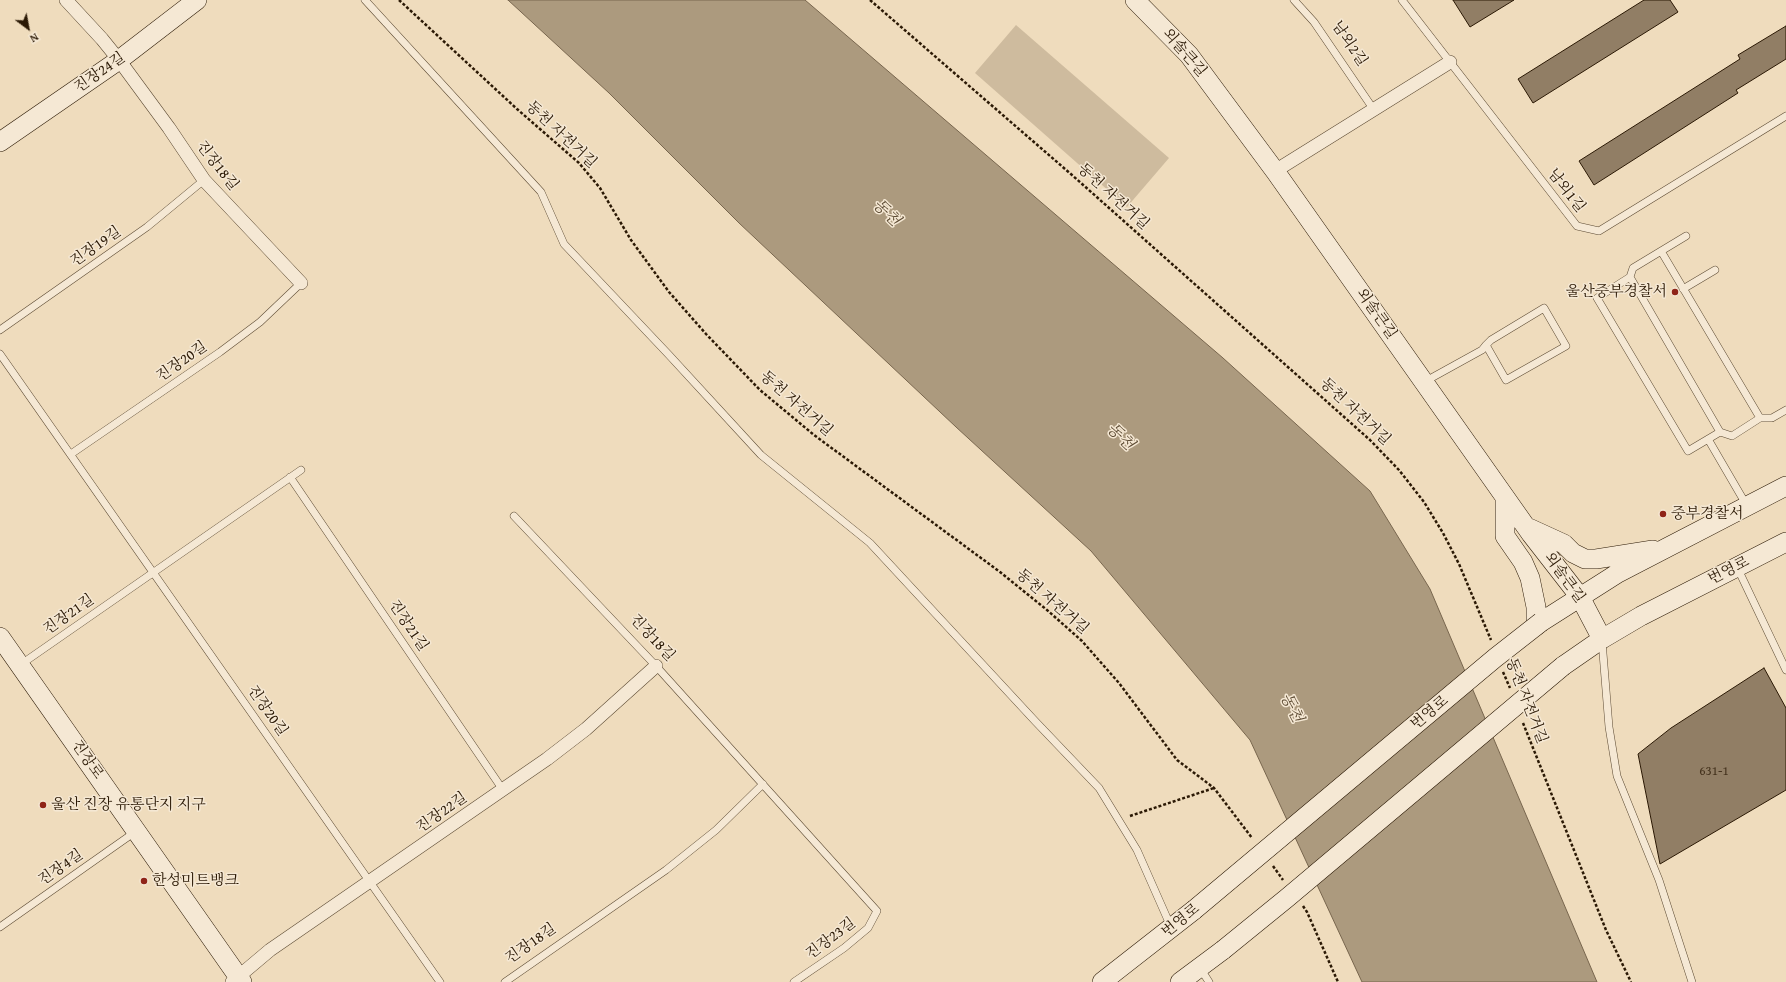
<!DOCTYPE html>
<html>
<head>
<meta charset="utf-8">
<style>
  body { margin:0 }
  #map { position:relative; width:1786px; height:982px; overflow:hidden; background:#efdcbd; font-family:"Gentium Book Plus",serif }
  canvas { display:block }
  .north { position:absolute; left:8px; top:8px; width:40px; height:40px; -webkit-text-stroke:3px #f5e8d4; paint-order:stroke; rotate:148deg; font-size:11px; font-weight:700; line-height:16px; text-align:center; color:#2b1905 }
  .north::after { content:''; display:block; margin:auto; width:14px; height:18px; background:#2b1905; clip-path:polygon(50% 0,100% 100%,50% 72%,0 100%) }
</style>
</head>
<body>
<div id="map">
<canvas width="1786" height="982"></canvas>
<div class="north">N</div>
</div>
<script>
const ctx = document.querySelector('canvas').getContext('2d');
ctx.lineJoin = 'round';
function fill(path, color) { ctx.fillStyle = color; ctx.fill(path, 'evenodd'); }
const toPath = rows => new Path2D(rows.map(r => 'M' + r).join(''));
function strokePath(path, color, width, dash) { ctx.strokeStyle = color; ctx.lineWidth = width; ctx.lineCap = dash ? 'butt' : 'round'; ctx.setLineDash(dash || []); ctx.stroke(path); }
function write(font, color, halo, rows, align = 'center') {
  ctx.font = font + ' "Gentium Book Plus","Noto Serif KR",serif'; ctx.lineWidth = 3; ctx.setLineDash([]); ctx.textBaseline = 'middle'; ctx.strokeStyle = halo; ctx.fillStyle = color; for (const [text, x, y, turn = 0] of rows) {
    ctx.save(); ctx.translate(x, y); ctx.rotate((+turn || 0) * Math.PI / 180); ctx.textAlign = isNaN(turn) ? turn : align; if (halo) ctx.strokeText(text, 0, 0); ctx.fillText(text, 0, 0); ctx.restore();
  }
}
fill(toPath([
  [1016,25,1169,158,1127,207,975,73]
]), '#cebb9e');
const water = toPath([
  [508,0,805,0,1223,358,1370,491,1430,589,1597,982,1362,982,1250,740,1091,551,956,427,739,223,609,93,508,0]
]);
fill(water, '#ac9a7e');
strokePath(water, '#78664e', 1);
const building = toPath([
  [1453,0,1514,0,1470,27,1453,0],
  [1644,0,1670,0,1678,12,1533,103,1518,79,1644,0],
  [1786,26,1786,59,1736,90,1738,93,1594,185,1579,161,1740,59,1738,55,1786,26],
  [1764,668,1786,708,1786,790,1660,864,1638,754,1671,728,1764,668]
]);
fill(building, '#917e65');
strokePath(building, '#2b1905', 1);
const lane = toPath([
  [365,0,541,192,564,244,669,355,761,455,870,543,1035,721,1099,788,1137,850,1171,927],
  [1294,0,1314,22,1374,110],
  [1402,0,1577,226,1599,231,1786,116],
  [1661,251,1760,418,1732,436,1720,432],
  [1630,277,1720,432,1688,451,1597,298,1630,277,1633,268,1686,236],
  [1683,289,1715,270],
  [0,330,147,227,204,180],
  [0,354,440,982],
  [1424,382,1482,350,1486,345,1491,340,1544,308,1566,346,1506,380,1486,345],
  [1760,418,1772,418,1786,410],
  [1708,439,1747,506],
  [71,454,220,352,260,322,301,283],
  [290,477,503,790],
  [514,516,656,666,877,911,868,928,844,948,794,982],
  [1737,567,1786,670],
  [1602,641,1609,727,1617,776,1659,880,1692,982],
  [20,665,301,470],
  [0,927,135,832],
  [1200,968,1209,982],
  [505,982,666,870,716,830,763,784]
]);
const street = toPath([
  [66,0,102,39,119,60,169,128,204,180,301,283],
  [1275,171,1450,62],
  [232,982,270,950,547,759,586,729,656,666]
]);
const secondary = toPath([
  [1135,0,1189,55,1275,171,1531,534,1580,597,1602,639],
  [0,142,119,60,197,0],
  [1505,497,1505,536,1523,562,1530,578,1536,607,1536,626],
  [1529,528,1564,544,1573,553,1585,559,1596,559,1653,550],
  [1541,622,1618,573,1786,486],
  [0,637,242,982],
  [1563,666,1602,639,1641,616,1786,542],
  [1102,982,1194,910],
  [1180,982,1223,950]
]);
strokePath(lane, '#5c4a33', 8);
strokePath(street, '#5c4a33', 14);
strokePath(secondary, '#2b1905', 20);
strokePath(toPath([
  [399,0,517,109,579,163,600,188,631,240,669,292,706,334,760,390,814,435,1000,572,1047,610,1082,641,1119,683,1177,760,1214,788,1252,838],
  [870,0,1072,175,1370,440,1399,470,1424,502,1443,533,1459,564,1491,640],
  [1503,672,1510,688],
  [1523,723,1606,930,1631,982],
  [1130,816,1214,788],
  [1273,866,1283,880],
  [1303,906,1307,912,1338,982]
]), '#2b1905', 2.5, [3, 2]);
strokePath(lane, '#f5e8d4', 7);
strokePath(street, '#f5e8d4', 13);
strokePath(secondary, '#f5e8d4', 19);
const secondaryBridge = toPath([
  [1194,910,1495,658,1541,622],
  [1223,950,1287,898,1563,666]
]);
strokePath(secondaryBridge, '#2b1905', 20, []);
strokePath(secondaryBridge, '#f5e8d4', 19);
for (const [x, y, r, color] of [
  [1675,292,4,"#8f2418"],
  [1663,514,4,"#8f2418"],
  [43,805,4,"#8f2418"],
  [144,881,4,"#8f2418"]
]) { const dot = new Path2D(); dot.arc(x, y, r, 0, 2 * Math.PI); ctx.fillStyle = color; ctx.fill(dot); strokePath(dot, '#f5e8d4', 1.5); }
write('13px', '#44321d', null, [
  ["631-1",1714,772]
]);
write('15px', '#2b1905', '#f5e8d4', [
  ["남외2길",1349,44,56],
  ["외솔큰길",1184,53,49],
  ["진장24길",100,73,-35],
  ["동천 자전거길",561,135,43],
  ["진장18길",217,166,52],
  ["남외1길",1566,191,52],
  ["동천 자전거길",1113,197,42],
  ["진장19길",96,247,-35],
  ["외솔큰길",1376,314,55],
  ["진장20길",182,362,-35],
  ["동천 자전거길",796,404,41],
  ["동천 자전거길",1355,412,43],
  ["번영로",1729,571,-27],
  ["외솔큰길",1564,578,54],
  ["동천 자전거길",1052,602,41],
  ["진장21길",69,615,-35],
  ["진장21길",408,626,56],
  ["진장18길",652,638,47],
  ["동천 자전거길",1526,701,69],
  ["진장20길",267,711,55],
  ["번영로",1430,713,-40],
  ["진장로",87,760,55],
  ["진장22길",442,813,-35],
  ["진장4길",61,868,-35],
  ["번영로",1181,921,-39],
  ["진장23길",831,939,-37],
  ["진장18길",531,944,-35]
]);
write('15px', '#2b1905', '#f5e8d4', [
  ["울산중부경찰서",1667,292,"right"],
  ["중부경찰서",1671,514],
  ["울산 진장 유통단지 지구",51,805],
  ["한성미트뱅크",152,881]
], 'left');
write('italic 16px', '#5f4d35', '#f5e8d4', [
  ["동천",886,213,44],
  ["동천",1120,437,44],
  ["동천",1291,708,63]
]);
</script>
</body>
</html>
